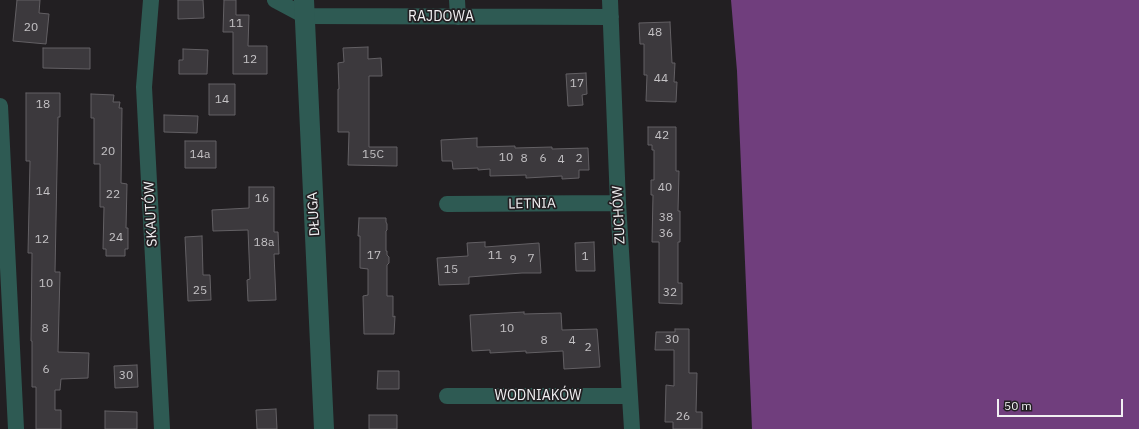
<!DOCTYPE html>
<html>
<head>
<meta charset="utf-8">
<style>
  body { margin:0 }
  #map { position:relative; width:1139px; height:429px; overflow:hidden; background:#221f22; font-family:"IBM Plex Sans",sans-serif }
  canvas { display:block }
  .scale { position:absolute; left:997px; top:399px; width:126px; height:18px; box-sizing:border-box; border:2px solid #f1f0f2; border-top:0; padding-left:5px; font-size:12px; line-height:14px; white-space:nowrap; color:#f1f0f2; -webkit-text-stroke:3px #221f22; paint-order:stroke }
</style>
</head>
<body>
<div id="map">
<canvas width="1139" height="429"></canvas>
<div class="scale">50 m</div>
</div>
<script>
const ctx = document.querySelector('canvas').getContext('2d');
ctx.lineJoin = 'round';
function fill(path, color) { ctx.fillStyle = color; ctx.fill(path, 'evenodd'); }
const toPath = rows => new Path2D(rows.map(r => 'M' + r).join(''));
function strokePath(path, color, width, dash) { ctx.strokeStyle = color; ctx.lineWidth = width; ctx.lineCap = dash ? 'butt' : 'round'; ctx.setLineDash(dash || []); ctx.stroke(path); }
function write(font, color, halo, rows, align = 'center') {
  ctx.font = font + ' "IBM Plex Sans",sans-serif'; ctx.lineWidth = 3.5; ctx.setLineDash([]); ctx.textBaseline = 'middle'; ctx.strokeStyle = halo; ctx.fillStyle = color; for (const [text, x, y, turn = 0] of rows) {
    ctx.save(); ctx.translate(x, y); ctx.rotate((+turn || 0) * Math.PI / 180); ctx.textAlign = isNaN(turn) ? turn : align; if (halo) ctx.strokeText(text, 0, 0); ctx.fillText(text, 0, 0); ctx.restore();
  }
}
fill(toPath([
  [731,0,1139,0,1139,429,752,429,737,71]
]), '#703e7d');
const building = toPath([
  [17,0,40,0,39,13,49,14,46,44,13,41,17,0],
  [178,0,203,0,204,18,178,19,178,0],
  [224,0,236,0,236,15,249,15,248,46,267,46,267,74,233,74,233,32,223,32,224,0],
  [670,22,672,63,675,63,674,82,677,82,676,102,646,101,647,75,644,75,644,44,640,44,639,23,670,22],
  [368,47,368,59,381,58,382,76,369,76,369,147,397,147,397,166,348,165,349,132,338,132,338,89,339,89,338,63,344,62,343,48,368,47],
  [43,48,90,48,90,69,43,68,43,48],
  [183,49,208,50,207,74,179,74,179,60,183,60,183,49],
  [586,73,587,94,582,95,583,105,568,106,566,74,586,73],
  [209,84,235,84,235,115,209,115,209,84],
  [26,93,60,93,60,117,58,117,55,272,60,272,58,352,89,353,88,378,61,379,60,390,55,390,55,410,61,410,61,429,36,429,36,387,32,387,32,341,31,341,32,253,28,253,30,161,26,161,26,93],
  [91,94,114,95,113,102,120,102,119,108,122,108,121,183,127,184,126,228,128,228,128,249,125,249,125,256,106,256,106,249,103,249,104,207,100,207,100,164,94,164,94,118,91,118,91,94],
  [164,115,198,116,197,133,164,132,164,115],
  [648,127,676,127,676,171,679,171,678,211,680,211,680,242,678,242,678,283,682,283,682,304,659,303,659,242,652,242,653,195,651,195,651,180,654,180,654,150,652,150,652,145,648,145,648,127],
  [477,138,477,147,515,146,515,148,552,147,552,149,588,148,589,170,579,170,579,178,562,179,562,176,526,178,526,175,490,176,490,169,478,170,478,168,453,169,452,161,442,161,441,140,477,138],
  [185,141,216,141,216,168,185,168,185,141],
  [249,187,274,187,274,232,278,232,279,254,274,254,276,300,248,301,247,280,250,279,248,230,213,231,212,210,249,208,249,187],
  [359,218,386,218,386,222,387,224,387,230,386,231,386,251,387,251,387,255,389,257,389,263,387,265,387,296,393,296,393,317,395,316,394,334,364,334,363,296,368,295,368,269,360,268,360,236,358,236,359,218],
  [202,236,203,275,210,275,211,300,188,301,185,237,202,236],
  [485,242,485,247,539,243,541,273,522,273,469,277,469,284,439,285,437,258,468,256,467,243,485,242],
  [594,242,595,271,576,271,575,243,594,242],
  [524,312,524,314,561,313,562,330,597,329,600,367,564,369,563,351,526,353,526,351,490,353,490,350,472,351,470,315,524,312],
  [675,329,689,329,689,373,697,373,696,412,702,412,702,429,673,429,673,422,665,422,666,385,674,386,674,350,655,350,656,332,675,332,675,329],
  [137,365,138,387,115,388,114,366,137,365],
  [378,371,399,371,399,389,377,389,378,371],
  [276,409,277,429,257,429,256,410,276,409],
  [105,411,137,412,137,429,105,429,105,411],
  [369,415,397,415,397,429,369,429,369,415]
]);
fill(building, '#3c393d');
strokePath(building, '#636064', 1);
strokePath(toPath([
  [151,0,144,87,162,429],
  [275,0,305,16,611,17],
  [457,0,458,17],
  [610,0,618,203,632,429],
  [0,106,16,429],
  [447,204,618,203],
  [447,396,630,396]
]), '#2e5a53', 16);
strokePath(toPath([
  [304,0,324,429]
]), '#2e5a53', 20);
write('12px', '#c4c2c5', null, [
  ["11",236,24],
  ["20",31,28],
  ["48",655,33],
  ["12",250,60],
  ["44",661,79],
  ["17",577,84],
  ["14",222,100],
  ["18",43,105],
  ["42",662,136],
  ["20",108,152],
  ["14a",200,155],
  ["15C",373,155],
  ["10",506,158],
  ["8",524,159],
  ["6",543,159],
  ["2",579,159],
  ["4",561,160],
  ["40",665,188],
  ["14",43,192],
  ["22",113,195],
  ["16",262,199],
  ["38",666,218],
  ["36",666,234],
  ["24",116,238],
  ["12",42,240],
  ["18a",264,243],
  ["17",374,256],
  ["11",495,256],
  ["1",585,257],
  ["7",531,259],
  ["9",513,260],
  ["15",451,270],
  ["10",46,284],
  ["25",200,291],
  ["32",670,293],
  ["8",45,329],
  ["10",507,329],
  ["30",672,340],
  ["8",544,341],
  ["4",572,341],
  ["2",588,348],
  ["6",46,370],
  ["30",126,376],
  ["26",683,417]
]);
write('14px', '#f1f0f2', '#221f22', [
  ["RAJDOWA",441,17],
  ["LETNIA",532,204,-1],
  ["SKAUTÓW",151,214,-93],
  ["DŁUGA",314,214,-93],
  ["ZUCHÓW",619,215,-93],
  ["WODNIAKÓW",538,396]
]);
</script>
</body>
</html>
